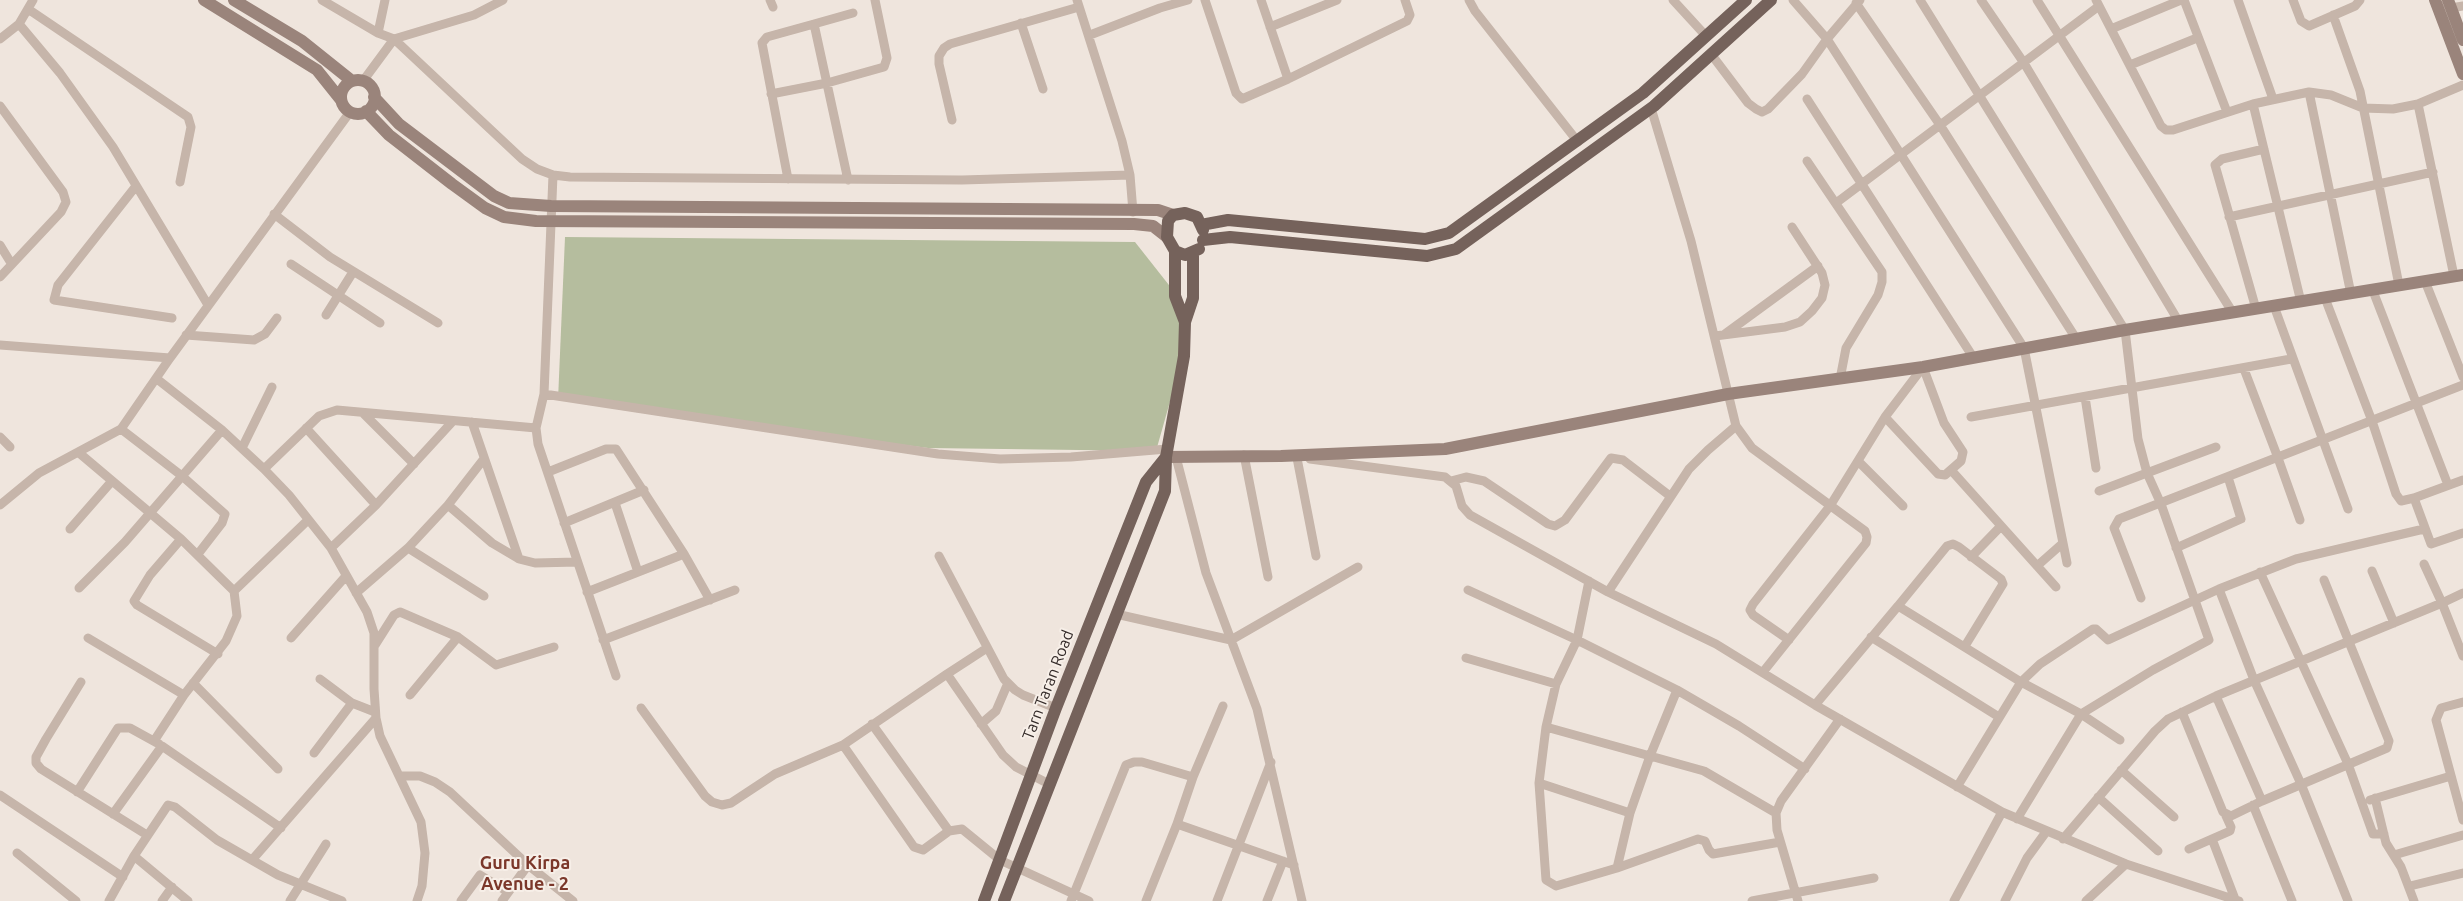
<!DOCTYPE html>
<html>
<head>
<meta charset="utf-8">
<style>
  body { margin:0 }
  canvas { display:block; background:#efe5dd }
</style>
</head>
<body>
<canvas width="2463" height="901"></canvas>
<script>
const ctx = document.querySelector('canvas').getContext('2d');
ctx.lineJoin = 'round';
function fill(path, color) { ctx.fillStyle = color; ctx.fill(path, 'evenodd'); }
const toPath = rows => new Path2D(rows.map(r => 'M' + r).join(''));
function strokePath(path, color, width, dash) { ctx.strokeStyle = color; ctx.lineWidth = width; ctx.lineCap = dash ? 'butt' : 'round'; ctx.setLineDash(dash || []); ctx.stroke(path); }
function write(font, color, halo, rows, align = 'center') {
  ctx.font = font + ' Ubuntu,sans-serif'; ctx.lineWidth = 4; ctx.setLineDash([]); ctx.textBaseline = 'middle'; ctx.strokeStyle = halo; ctx.fillStyle = color; for (const [text, x, y, turn = 0] of rows) {
    ctx.save(); ctx.translate(x, y); ctx.rotate((+turn || 0) * Math.PI / 180); ctx.textAlign = isNaN(turn) ? turn : align; if (halo) ctx.strokeText(text, 0, 0); ctx.fillText(text, 0, 0); ctx.restore();
  }
}
fill(toPath([
  [565,237,1135,242,1176,294,1184,352,1156,451,928,448,558,400]
]), '#b5bd9e');
strokePath(toPath([
  [322,0,378,33],
  [385,0,378,33,394,39,522,159,537,169,553,175,570,177,962,180,1130,175],
  [770,0,773,7],
  [1077,0,1122,141,1130,175,1133,212],
  [1205,0,1236,93,1242,99,1288,79,1407,21,1410,15,1405,0],
  [1261,0,1288,79],
  [1469,0,1475,11,1578,142],
  [1673,0,1706,36],
  [1793,0,1827,39,1847,70,2024,348,2067,563],
  [1981,0,2024,63,2179,322],
  [2037,0,2233,313],
  [2096,0,2161,126,2166,130,2173,130,2253,104,2309,92,2331,95,2363,108,2393,109,2418,104,2463,85],
  [2184,0,2227,112],
  [2238,0,2273,99],
  [2293,0,2301,21,2309,26,2355,6,2360,0],
  [1856,3,1940,125,2077,340],
  [2451,8,2463,6],
  [28,9,188,117,191,127,180,182],
  [2333,15,2360,91,2399,285],
  [1021,23,1043,89],
  [19,24,60,73,113,147,208,305],
  [814,24,853,13],
  [1270,27,1337,0],
  [2111,29,2181,0],
  [1090,35,1160,8,1188,0],
  [0,39,19,24,33,0],
  [1711,54,1748,103,1756,109,1762,112,1768,109,1802,74,1827,39,1860,0],
  [2130,65,2197,38],
  [363,81,394,39,474,15,503,0],
  [2309,92,2351,294],
  [771,94,827,83,884,67,887,58,875,0],
  [1807,99,1973,357],
  [2253,104,2301,302],
  [2418,104,2454,276],
  [0,106,63,192,66,202,61,212,0,277],
  [1651,108,1691,241,1736,426,1752,448,1865,531,1867,537,1866,543,1763,672],
  [952,120,939,64,939,56,944,48,950,44,1079,7],
  [1807,161,1882,272,1882,282,1878,295,1846,348,1840,379],
  [788,179,762,43,767,37,814,24,848,180],
  [136,186,58,285,54,300,172,318],
  [1836,203,2099,6],
  [274,214,330,257,438,323],
  [2229,217,2433,172],
  [0,245,11,263],
  [291,264,380,323],
  [2425,281,2463,377],
  [2373,291,2448,485],
  [2325,298,2372,421,2396,494,2401,501,2414,498],
  [2274,306,2348,509],
  [2256,309,2215,165,2222,159,2264,149],
  [326,315,353,272],
  [1725,334,1818,266],
  [186,335,254,340,265,334,277,318],
  [1715,336,1785,327,1800,322,1812,311,1822,298,1825,285,1822,273,1792,227],
  [0,345,170,358],
  [2244,369,2278,458,2300,520],
  [157,379,222,430,264,469,289,495,331,548,367,612,374,633,374,689,376,718,380,736,421,822,425,853,422,886,417,901],
  [544,394,938,454,1000,459,1071,457,1167,449],
  [2085,397,2096,468],
  [363,413,414,464],
  [1885,417,1938,474,1945,475,1961,461,1963,452,1944,423,1923,367],
  [1971,417,2291,359],
  [472,422,519,559,535,563,577,562],
  [306,428,376,505],
  [536,428,544,394,553,175],
  [121,429,182,476,225,514,222,523,198,554],
  [0,437,10,447],
  [242,448,272,387],
  [78,452,181,539,234,591,308,520],
  [1244,455,1268,577],
  [1176,457,1206,573,1257,709,1302,901],
  [1297,458,1316,556],
  [1310,459,1445,477,1456,486,1462,506,1470,515,1608,592,1716,644,1815,705,2002,812,2126,864,2239,901],
  [483,460,448,505,492,543,519,559],
  [1859,462,1903,506],
  [264,469,319,416,337,410,536,428,538,444,616,676],
  [1951,470,2056,587],
  [548,472,606,449,616,449,684,554,587,592],
  [2463,480,2414,498,2431,544,2463,533],
  [1451,481,1466,477,1484,481,1548,524,1555,526,1565,520,1611,458,1623,460,1670,496],
  [2099,491,2216,447],
  [615,503,638,572],
  [0,505,39,473,121,429,170,358,350,112],
  [564,523,644,490],
  [70,529,112,481],
  [181,539,150,575,134,601,137,605,218,654],
  [331,548,376,505,453,421],
  [408,548,484,596],
  [2176,548,2241,519,2228,477],
  [684,554,710,600],
  [939,556,1004,679,1015,690,1023,695,1056,708],
  [1971,557,2001,526],
  [2424,564,2442,603,2463,593],
  [2037,566,2063,543],
  [2372,571,2394,623],
  [2260,572,2348,764,2373,834,2384,834],
  [1589,581,1577,640,1556,684,1546,727,1704,771,1776,813],
  [79,588,125,542,222,430],
  [2219,589,2254,680,2301,784,2348,901],
  [1468,590,1577,640,1677,690,1739,726,1805,769],
  [1608,592,1689,469,1708,450,1736,426],
  [356,593,408,548,448,505],
  [2141,598,2114,528,2119,519,2463,385],
  [1898,606,1947,546,1953,544,1959,547,2001,579,2003,584,1965,646],
  [1116,614,1231,640,1358,567],
  [1871,637,1999,717],
  [88,638,184,695],
  [291,638,346,576],
  [603,640,735,590],
  [1789,640,1753,615,1750,610,1753,604,1830,506,1885,417,1923,367],
  [375,645,394,615,400,612,458,637,496,665,554,647],
  [1466,658,1556,684],
  [947,674,987,648],
  [320,679,352,703,375,712],
  [81,682,46,739,36,757,36,763,41,769,147,835],
  [193,683,278,769],
  [410,695,458,637],
  [2216,696,2262,801,2387,748,2389,741,2324,580],
  [2463,702,2441,708,2436,720,2463,820],
  [1815,705,1898,606,2021,682,2081,714,2153,670,2209,640,2161,504,2147,473,2138,439,2125,330,1920,0],
  [641,708,705,796,712,802,722,805,731,803,775,774,843,745,947,674,1003,755,1016,767,1049,784],
  [2182,712,2223,812,2231,816,2262,801],
  [872,724,949,831,962,829,1000,860,1089,901],
  [981,724,996,711,1008,683],
  [1546,727,1539,783,1546,880,1556,886,1617,868,1630,813,1650,756,1677,690],
  [154,741,184,695,226,641,237,616,234,591],
  [843,745,914,847,923,850,949,831],
  [314,753,352,703],
  [2121,770,2174,817],
  [399,776,420,776,435,782,450,792,528,865,573,901],
  [1539,783,1630,813],
  [1957,787,2021,682,2040,664,2093,629,2096,629,2108,640,2219,589,2296,559,2424,529],
  [77,792,118,728,130,728,159,744],
  [0,795,123,877],
  [2098,797,2158,851],
  [2375,798,2386,843,2401,867,2414,901],
  [2370,800,2451,776],
  [2253,805,2292,901],
  [113,814,162,746,281,828],
  [2017,819,2081,714,2120,740],
  [1177,824,1294,865],
  [2063,839,2155,731,2168,719,2216,696,2442,603,2463,656],
  [2212,839,2235,899,2233,901],
  [2189,849,2230,831,2231,827,2226,816],
  [17,853,76,901],
  [2394,855,2463,835],
  [252,860,376,718],
  [1617,868,1698,839,1705,841,1709,850,1713,854,1780,842],
  [2410,886,2463,873],
  [109,901,134,856],
  [162,901,172,887],
  [188,901,134,856,168,805,175,807,217,840,278,875,342,901],
  [290,901,326,844],
  [461,901,480,875,508,892],
  [502,901,528,865],
  [1071,901,1126,765,1134,762,1142,762,1193,777],
  [1146,901,1177,824,1193,777,1223,706],
  [1217,901,1271,762],
  [1267,901,1283,861],
  [1752,901,1874,878],
  [1798,901,1777,830,1776,813,1781,801,1840,719],
  [1954,901,2002,812],
  [2005,901,2027,858,2046,832],
  [2086,901,2126,864]
]), '#c6b5aa', 9);
strokePath(toPath([
  [204,0,317,70,341,100],
  [234,0,302,41,352,81],
  [2435,0,2463,74],
  [2448,0,2463,40],
  '341 97a17 17 0 1 1 34 0a17 17 0 1 1-34 0Z',
  [374,97,399,124,494,196,509,203,551,206,1158,210,1173,215],
  [366,111,389,135,452,184,485,208,504,217,536,221,1134,224,1153,226,1167,237],
  [1166,457,1281,456,1445,449,1728,394,1923,367,2125,330,2463,275]
]), '#9a847b', 12);
strokePath(toPath([
  [1201,225,1228,220,1425,239,1449,233,1643,93,1746,0],
  [1203,240,1230,237,1427,256,1456,249,1654,106,1771,0],
  [1175,251,1185,255,1199,249],
  [1185,322,1175,296,1175,251,1167,237,1168,221,1173,215,1185,213,1197,217,1203,230],
  [984,901,1056,708,1146,482,1166,457],
  [1004,901,1165,491,1166,457,1184,356,1185,322,1193,298,1193,252]
]), '#75625b', 12);
write('16px', '#342b29', '#f7efe8', [
  ["Tarn Taran Road",1048,685,-69]
]);
write('bold 18px', '#7b372a', '#f7efe8', [
  ["Guru Kirpa",525,863],
  ["Avenue - 2",525,884]
]);
</script>
</body>
</html>
